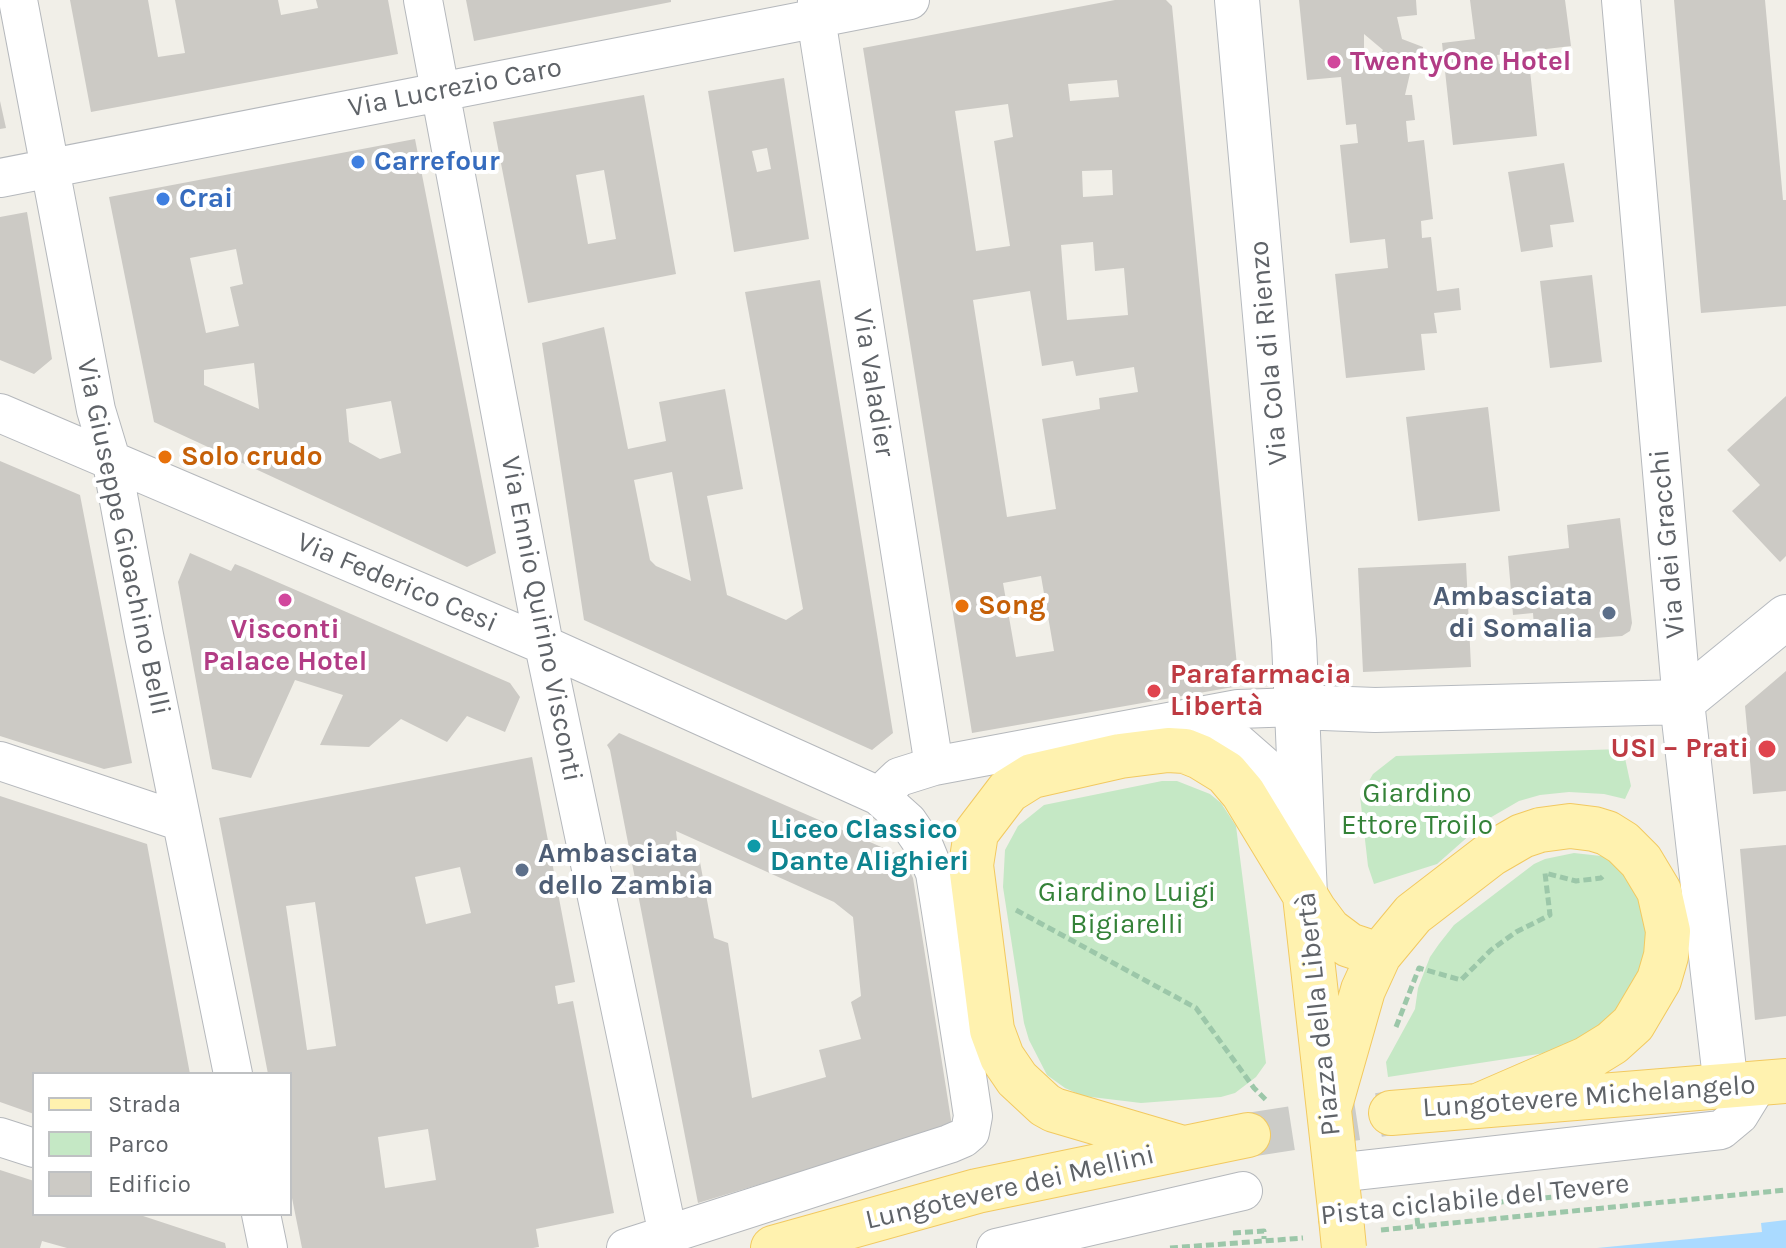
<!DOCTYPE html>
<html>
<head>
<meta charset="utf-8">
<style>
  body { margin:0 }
  #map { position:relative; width:1786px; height:1248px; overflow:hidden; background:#f1efe8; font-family:Karla,sans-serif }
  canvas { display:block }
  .legend { position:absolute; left:32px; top:1072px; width:260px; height:144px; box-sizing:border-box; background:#fff; border:2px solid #bfc1c3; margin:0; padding:10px 14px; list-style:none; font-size:24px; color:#5f6368 }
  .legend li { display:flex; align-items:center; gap:16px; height:40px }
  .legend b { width:40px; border:2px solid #bfc1c3 }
</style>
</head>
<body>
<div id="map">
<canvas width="1786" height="1248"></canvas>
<ul class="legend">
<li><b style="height:10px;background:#fff2af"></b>Strada</li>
<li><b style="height:22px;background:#c5e8c5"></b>Parco</li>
<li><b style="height:22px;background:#cccac5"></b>Edificio</li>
</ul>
</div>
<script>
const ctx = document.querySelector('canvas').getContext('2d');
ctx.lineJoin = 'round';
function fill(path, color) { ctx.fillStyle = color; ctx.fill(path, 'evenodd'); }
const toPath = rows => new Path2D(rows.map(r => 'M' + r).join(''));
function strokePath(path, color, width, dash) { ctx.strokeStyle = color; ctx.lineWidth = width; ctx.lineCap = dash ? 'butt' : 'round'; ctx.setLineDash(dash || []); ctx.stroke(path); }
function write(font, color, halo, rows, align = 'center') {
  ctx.font = font + ' Karla,sans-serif'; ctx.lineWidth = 8; ctx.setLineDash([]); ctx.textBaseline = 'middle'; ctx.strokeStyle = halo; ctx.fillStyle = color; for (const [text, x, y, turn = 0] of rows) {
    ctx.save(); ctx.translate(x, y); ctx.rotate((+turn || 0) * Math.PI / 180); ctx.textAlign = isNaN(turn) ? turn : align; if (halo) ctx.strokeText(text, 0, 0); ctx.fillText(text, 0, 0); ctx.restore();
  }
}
fill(toPath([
  [1623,749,1631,786,1625,799,1604,794,1569,792,1540,795,1519,801,1488,819,1437,864,1374,884,1368,866,1360,796,1373,774,1396,756],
  [1162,781,1177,781,1210,794,1221,803,1236,826,1266,1063,1256,1077,1235,1093,1221,1097,1141,1103,1083,1096,1065,1088,1047,1075,1029,1040,1024,1023,1003,887,1005,850,1018,826,1044,805],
  [1574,853,1610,857,1638,885,1653,946,1611,1023,1565,1050,1388,1077,1386,1062,1415,1009,1418,988,1430,957,1439,944,1454,925,1534,864,1545,859]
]), '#c5e8c5');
fill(toPath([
  [1786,1220,1786,1248,1597,1248,1762,1232,1761,1223]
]), '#aadaff');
fill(toPath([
  [70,0,148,0,158,57,185,53,175,0,278,0,281,15,318,8,316,0,388,0,398,54,91,112],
  [466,0,671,0,671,2,474,41],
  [1115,0,1166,0,1172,6,1239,686,972,733,863,48],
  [1117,80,1119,97,1070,101,1068,84],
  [1008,104,1013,137,994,141,1010,246,976,251,955,111],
  [1112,170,1113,195,1083,197,1082,171],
  [1093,242,1095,271,1124,268,1128,315,1067,320,1061,245],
  [1030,291,1042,366,1073,361,1076,376,1134,367,1138,392,1099,398,1100,409,1042,419,1056,509,1007,517,973,300],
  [1041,576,1054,651,1016,657,1003,583],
  [1299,0,1416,0,1417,15,1397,17,1402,39,1423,47,1422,59,1411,69,1405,95,1412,95,1415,120,1406,121,1408,142,1424,140,1433,219,1421,221,1422,238,1431,237,1437,291,1459,288,1461,310,1434,313,1437,333,1421,334,1425,370,1346,378,1335,274,1388,268,1385,239,1350,243,1340,145,1358,143,1356,124,1346,125,1341,77,1307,80],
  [1364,34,1383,50,1374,65,1364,66],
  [1470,0,1565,0,1571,46,1497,55,1499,64,1529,61,1537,136,1453,145,1442,43,1475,39],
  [1674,0,1765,0,1783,200,1786,200,1786,306,1701,313],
  [784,78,809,239,734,252,708,91],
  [767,148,771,169,757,172,752,151],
  [644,95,676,274,528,303,493,122],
  [604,170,616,239,588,244,576,175],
  [0,101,6,128,0,129],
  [415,139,496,553,467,567,154,422,109,197],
  [236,249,243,284,230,287,239,326,206,333,190,258],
  [254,363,259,409,204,385,204,370],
  [391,401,401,453,380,459,349,442,346,409],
  [1564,163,1574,222,1550,225,1553,247,1521,252,1508,172],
  [27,212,52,359,34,374,0,360,0,217],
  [1592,275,1602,362,1550,368,1540,281],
  [820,280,893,733,872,750,584,620,542,343,604,327,628,449,666,441,659,402,725,389,743,489,707,496,727,595,786,620,803,609,745,292],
  [672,472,691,581,656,566,650,560,634,480],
  [1786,396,1786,556,1780,562,1732,511,1760,485,1727,450],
  [1488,407,1500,511,1418,521,1406,417],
  [0,461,80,495,132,763,104,769,0,736],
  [1620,518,1632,623,1630,631,1622,636,1554,641,1534,627,1533,613,1513,615,1508,556,1569,548,1567,525],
  [190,553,231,571,235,564,245,568,510,683,520,697,505,732,467,716,447,742,401,719,369,747,320,745,343,695,295,680,251,778,212,769,178,582],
  [1466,563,1471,667,1363,672,1358,568],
  [1786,671,1786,791,1753,794,1745,706],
  [619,733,902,856,913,878,952,1126,698,1203,610,750,607,745],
  [676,831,834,902,853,917,861,996,851,1002,861,1039,819,1050,826,1077,752,1098,728,943,714,938,700,862,680,866],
  [532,757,575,982,555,986,558,1004,573,1001,614,1213,536,1229,539,1247,533,1248,302,1248,290,1188,290,1074,268,1074,219,818],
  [460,867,471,913,426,924,415,877],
  [315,902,336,1046,307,1050,286,906],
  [428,1129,436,1180,385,1188,378,1137],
  [0,796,147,844,190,1074,34,1074,34,1114,0,1102],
  [1786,845,1786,1016,1755,1020,1740,849],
  [0,1170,34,1181,34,1214,137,1214,225,1243,226,1248,67,1248,42,1241,40,1248,0,1248]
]), '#cccac5');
strokePath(toPath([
  [1248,1135,1391,1113]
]), '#ccccc8', 44, [44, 22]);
const street = toPath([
  [18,0,96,410,112,463,144,635,233,1074],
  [423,0,544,645,668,1235],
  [817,0,816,18,934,766],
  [1621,0,1682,702],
  [0,178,910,0],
  [0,413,544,645,879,796,899,777,934,766,1238,709,1298,707],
  [1182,722,1208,726,1238,743,1278,778,1302,809],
  [0,761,182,822],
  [0,1137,34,1148],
  [1336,1173,1721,1130,1739,1115,1758,1084],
  [261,1214,268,1248],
  [626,1248,949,1144,963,1138,970,1132,973,1116,967,1076,935,873,923,844,908,822,879,796],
  [996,1248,1243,1191]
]);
const secondary = toPath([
  [1237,0,1294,641,1305,896],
  [1682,702,1726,1087],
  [1682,702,1786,617],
  [1298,707,1375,710,1682,702]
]);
const primary = toPath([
  [1305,896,1341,1218],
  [1329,1109,1363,990,1379,955,1413,914,1491,854,1522,836,1540,830,1570,826,1594,829,1607,833,1623,843,1641,861,1659,891,1668,931,1666,956,1659,980,1633,1024,1612,1043,1586,1059,1480,1105],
  [1391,1113,1786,1081],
  [1183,1148,1054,1110,1045,1105,1017,1079,1002,1057,992,1030,971,865,976,833,1008,791,1032,776,1120,756,1168,750,1185,751,1200,757,1226,773,1243,793,1314,910,1329,930,1349,945,1379,955],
  [773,1248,977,1191,1248,1135]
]);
strokePath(street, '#b5b8bc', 40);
strokePath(secondary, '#b6babf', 46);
strokePath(primary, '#f2c960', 46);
strokePath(toPath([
  [1016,910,1196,1008,1254,1088,1267,1101],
  [1396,1027,1419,968,1461,980,1491,950,1516,932,1550,915,1545,873,1576,881,1601,878,1604,875],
  [1418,1226,1416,1210,1598,1193,1614,1180],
  [1381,1230,1786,1190],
  [1233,1233,1264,1231,1264,1239],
  [1170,1248,1303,1238]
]), '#9cc7a9', 5, [8, 4]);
strokePath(street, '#fff', 38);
strokePath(secondary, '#fff', 44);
strokePath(primary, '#fff2af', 44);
const primaryBridge = toPath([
  [1341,1218,1344,1248]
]);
strokePath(primaryBridge, '#f2c960', 46, []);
strokePath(primaryBridge, '#fff2af', 44);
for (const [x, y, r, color] of [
  [1334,62,8,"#d1479c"],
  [358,162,8,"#3f7fe0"],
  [163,199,8,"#3f7fe0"],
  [165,457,8,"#e8710a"],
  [285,600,8,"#d1479c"],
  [962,606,8,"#e8710a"],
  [1609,613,8,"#5c6f8a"],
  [1154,691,8,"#e0444e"],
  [1767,749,10,"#e0444e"],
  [754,846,8,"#0f9aa8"],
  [522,870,8,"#5c6f8a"]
]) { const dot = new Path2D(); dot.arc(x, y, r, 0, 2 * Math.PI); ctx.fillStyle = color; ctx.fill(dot); strokePath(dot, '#fff', 3); }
write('bold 28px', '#b23c85', '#fff', [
  ["TwentyOne Hotel",1350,62],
  ["Visconti",285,630,"center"],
  ["Palace Hotel",285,662,"center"]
], 'left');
write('28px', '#5f6368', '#fff', [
  ["Via Lucrezio Caro",455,88,-11],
  ["Via Cola di Rienzo",1269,353,-95],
  ["Via Valadier",873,383,81],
  ["Via Giuseppe Gioachino Belli",123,537,78],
  ["Via dei Gracchi",1668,544,-95],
  ["Via Federico Cesi",397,583,23],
  ["Via Ennio Quirino Visconti",541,619,79],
  ["Piazza della Libertà",1319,1014,-96],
  ["Lungotevere Michelangelo",1589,1097,-4],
  ["Lungotevere dei Mellini",1010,1188,-13],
  ["Pista ciclabile del Tevere",1475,1200,-6]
]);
write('bold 28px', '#366cbe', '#fff', [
  ["Carrefour",374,162],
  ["Crai",179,199]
], 'left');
write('bold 28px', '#c56008', '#fff', [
  ["Solo crudo",181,457],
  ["Song",978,606]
], 'left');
write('bold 28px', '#4e5e75', '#fff', [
  ["Ambasciata",1593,597],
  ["di Somalia",1593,629],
  ["Ambasciata",538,854,"left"],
  ["dello Zambia",538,886,"left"]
], 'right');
write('bold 28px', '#be3a42', '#fff', [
  ["Parafarmacia",1170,675],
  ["Libertà",1170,707],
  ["USI – Prati",1749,749,"right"]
], 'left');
write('28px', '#348238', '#fff', [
  ["Giardino",1417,794],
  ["Ettore Troilo",1417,826],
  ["Giardino Luigi",1127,893],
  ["Bigiarelli",1127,925]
]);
write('bold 28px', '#0d838f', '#fff', [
  ["Liceo Classico",770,830],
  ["Dante Alighieri",770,862]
], 'left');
</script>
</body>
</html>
